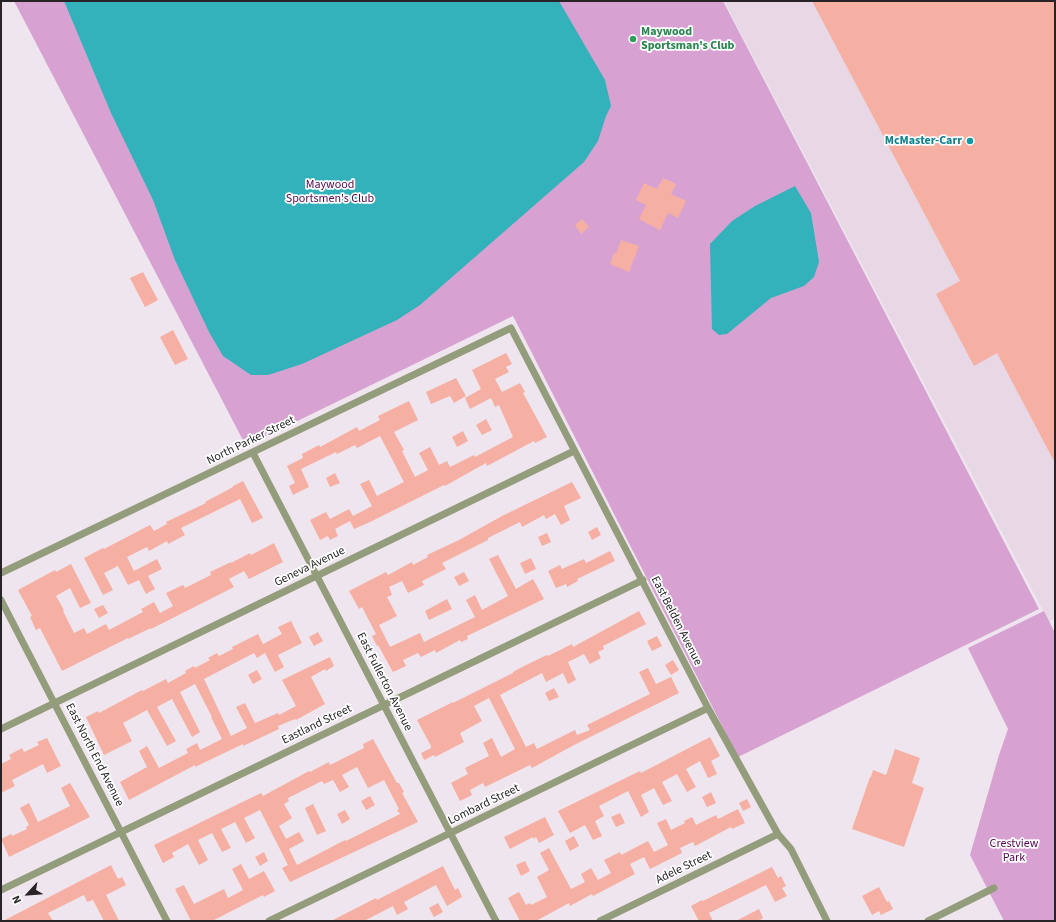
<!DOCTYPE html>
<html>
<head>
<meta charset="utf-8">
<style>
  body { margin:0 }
  #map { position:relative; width:1056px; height:922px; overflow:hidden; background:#efe5ee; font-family:"Source Sans 3",sans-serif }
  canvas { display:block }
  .frame { position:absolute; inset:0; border:2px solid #272327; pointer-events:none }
  .north { position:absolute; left:8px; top:874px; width:40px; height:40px; -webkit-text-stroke:3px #fff; paint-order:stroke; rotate:244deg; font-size:11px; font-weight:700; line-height:16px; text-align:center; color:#272327 }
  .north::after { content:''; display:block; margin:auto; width:14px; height:18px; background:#272327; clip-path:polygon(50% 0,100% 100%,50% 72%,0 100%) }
</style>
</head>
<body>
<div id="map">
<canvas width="1056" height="922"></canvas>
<div class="frame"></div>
<div class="north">N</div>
</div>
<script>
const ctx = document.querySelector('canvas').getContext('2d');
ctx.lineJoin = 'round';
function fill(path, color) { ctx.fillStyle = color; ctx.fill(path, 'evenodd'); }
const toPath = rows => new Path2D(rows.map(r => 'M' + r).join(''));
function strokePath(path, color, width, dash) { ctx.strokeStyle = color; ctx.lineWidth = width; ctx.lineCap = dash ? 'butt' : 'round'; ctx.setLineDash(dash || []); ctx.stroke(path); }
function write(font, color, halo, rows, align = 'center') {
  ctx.font = font + ' "Source Sans 3",sans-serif'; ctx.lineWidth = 3.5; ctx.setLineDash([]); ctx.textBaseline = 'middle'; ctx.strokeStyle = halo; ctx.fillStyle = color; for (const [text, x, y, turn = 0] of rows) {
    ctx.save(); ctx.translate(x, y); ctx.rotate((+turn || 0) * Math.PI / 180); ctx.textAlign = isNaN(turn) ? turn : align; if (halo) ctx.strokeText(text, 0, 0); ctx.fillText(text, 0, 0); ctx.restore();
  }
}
fill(toPath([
  [724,1,1055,1,1055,618,1049,622]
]), '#e8d8e6');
fill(toPath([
  [14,1,723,1,1039,609,738,757,513,316,246,446],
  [1044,611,1055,633,1055,921,1004,921,970,855,999,755,1008,729,968,648]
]), '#d7a2d2');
fill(toPath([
  [64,1,559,1,605,80,611,106,606,116,598,141,584,162,420,305,397,320,302,364,268,375,251,375,223,356,209,332,175,260,153,200,111,113],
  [795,186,811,213,819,262,814,277,804,286,771,298,727,334,719,335,712,329,710,244,732,221,755,206]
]), '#33b2bb');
fill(toPath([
  [812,1,1055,1,1055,463,997,353,974,366,936,294,960,281],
  [663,178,676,184,671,194,686,201,678,218,668,213,660,230,639,219,646,205,636,200,644,183,657,189],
  [582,219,589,227,581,234,575,225],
  [621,240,639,246,629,272,610,264,614,253,616,254],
  [143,272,158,300,145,307,130,278],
  [173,330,188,359,175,365,160,337],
  [506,353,512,364,506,367,509,372,495,379,502,392,520,383,525,392,523,393,547,437,535,443,534,441,487,466,486,463,445,486,444,485,368,523,354,529,350,521,335,529,338,536,330,540,328,536,320,540,310,520,326,512,330,519,349,509,353,516,372,506,360,484,369,480,377,496,404,482,380,436,357,448,355,445,337,454,336,452,301,469,309,487,293,495,289,486,295,483,287,466,303,458,302,454,319,445,320,447,357,427,359,431,380,420,378,416,409,401,418,420,394,432,404,450,402,451,415,477,428,470,419,453,430,447,439,465,447,461,450,467,474,455,475,457,513,437,499,405,495,407,491,398,470,409,465,398,481,389,472,370],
  [456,378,466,396,454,403,450,396,431,404,426,392],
  [486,419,492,430,482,435,476,425],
  [463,431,468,441,457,447,452,437],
  [335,473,340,483,330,487,326,478],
  [243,481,263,518,252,523,240,499,181,528,185,535,168,544,167,541,149,551,147,547,127,557,134,571,157,559,162,569,148,576,155,589,146,594,139,580,128,585,118,566,104,573,113,590,103,595,84,558,103,548,104,549,150,525,154,531,167,524,166,522,206,503,205,502,233,487,233,486],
  [572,482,581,498,564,506,570,520,561,525,555,514,546,519,544,515,522,527,520,522,488,538,488,540,442,563,446,569,422,581,424,585,408,593,402,581,389,587,392,595,387,597,397,616,379,625,390,647,420,633,424,642,475,617,466,600,475,595,482,610,508,596,489,559,498,555,516,589,533,579,544,599,467,636,468,639,461,642,460,640,436,653,435,650,421,657,418,653,403,660,406,666,393,672,378,645,377,646,372,636,376,634,362,607,359,609,349,591,386,572,388,575,412,562,413,565,428,557,427,555,459,540,502,516],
  [597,527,601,535,592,540,588,532],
  [547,533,551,542,542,546,538,537],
  [274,543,283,562,249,579,244,571,229,579,234,587,151,629,151,628,128,639,128,638,62,671,40,628,36,630,30,617,32,616,18,590,55,570,56,572,71,564,91,603,80,608,70,588,56,596,64,610,63,611,74,633,84,628,87,634,106,624,109,630,143,612,141,609,154,602,160,613,173,606,166,593,183,585,185,588,211,575,210,572,231,562,231,563,250,553,251,555],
  [610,551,615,561,577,579,578,581,567,587,566,584,556,588,548,571,560,565,562,569,584,559,586,563],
  [531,558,536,569,525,574,520,563],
  [464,572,469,581,459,586,454,577],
  [447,599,452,609,429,620,425,611],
  [103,605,108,613,99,618,94,609],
  [639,611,646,624,603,646,604,649,598,652,601,658,590,664,584,654,568,662,576,680,568,684,563,673,546,682,542,673,500,695,526,747,534,743,537,749,575,730,577,735,590,730,587,725,650,694,639,672,648,668,656,684,671,677,679,693,574,745,532,768,530,765,485,787,483,783,470,790,472,795,460,801,451,783,468,774,465,768,489,756,483,743,492,738,501,757,515,749,489,698,474,706,482,721,460,733,464,742,435,757,434,755,424,760,421,753,431,748,431,746,417,720,453,702,453,703,513,673,513,672,524,666,547,655,548,656,572,644,573,647],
  [291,621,302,643,278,655,284,667,275,672,265,653,257,658,254,653,204,679,231,736,247,728,236,707,245,703,255,723,278,713,279,715,296,706,282,680,330,657,334,666,326,671,325,669,311,677,325,704,296,720,295,719,278,726,279,729,243,746,243,744,195,767,195,765,129,800,120,782,147,767,139,751,147,746,159,768,188,753,186,749,197,743,200,750,222,739,211,717,212,717,195,684,180,692,200,732,192,737,172,699,157,707,176,741,167,746,147,710,123,723,132,741,104,755,86,717,98,711,99,713,142,690,143,691,166,679,168,683,186,673,185,671,194,666,195,668,210,660,208,658,217,653,219,656,233,649,232,647,258,634,263,644,282,634,278,627],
  [318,632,323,641,314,646,309,637],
  [657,636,662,646,652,651,647,641],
  [673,660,679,670,671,675,665,665],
  [257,670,262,679,253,684,248,675],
  [554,688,559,697,549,701,545,693],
  [710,737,720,756,711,761,717,774,708,778,700,761,686,769,696,787,687,792,677,774,662,782,672,801,663,805,654,788,641,795,649,812,641,817,628,791,599,806,604,816,595,821,602,836,593,840,585,825,570,833,558,811,640,771,641,773],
  [47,738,61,766,47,773,43,764,12,780,15,786,1,793,1,764,11,759,9,755,22,748,24,752,39,745,37,742],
  [373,739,397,783,399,783,404,792,402,793,418,822,290,882,282,868,288,865,260,810,244,818,255,838,246,843,235,822,221,829,231,848,222,852,212,833,198,840,208,860,199,865,188,844,172,853,174,857,163,863,154,845,261,793,263,796,309,771,310,772,329,762,330,765,364,748,363,744],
  [357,767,368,788,384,780,399,809,397,810,400,814,346,841,345,840,297,865,289,849,304,841,299,832,286,839,279,826,292,818,284,804,289,801,288,798,322,781,324,784,333,780,340,792,349,787,342,775],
  [895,749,920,758,912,783,924,788,904,847,852,829,870,777,871,777,873,770,886,775],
  [70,783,90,817,9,857,1,839,11,834,12,836,27,829,26,827,29,825,20,808,29,803,38,822,70,806,61,788],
  [711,792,716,803,707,807,702,797],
  [370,796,375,805,366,810,361,801],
  [747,799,751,807,743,811,739,803],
  [313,804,326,831,317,835,305,808],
  [738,809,745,823,732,829,731,827,695,846,693,842,680,848,682,853,650,869,644,857,630,864,635,874,593,896,592,894,570,906,569,903,536,921,520,921,508,898,519,892,526,905,530,903,531,905,547,897,537,877,549,870,540,853,549,848,571,889,585,882,581,874,591,868,598,880,611,873,604,860,620,852,621,855,648,841,654,852,668,845,657,823,666,819,671,830,685,823,684,821,692,817,696,825,716,815,718,819],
  [345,810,350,819,342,824,337,814],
  [620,813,625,823,616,827,611,817],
  [545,817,554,835,539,843,536,837,534,839,533,837,510,849,504,837],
  [574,836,579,846,570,851,565,841],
  [264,852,268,861,260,866,255,857],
  [525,861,530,871,521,876,516,865],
  [241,864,249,879,264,871,275,891,264,897,263,895,212,921,191,921,175,889,184,885,194,904,224,889,228,898,243,890,232,869],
  [111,865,118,879,122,877,126,885,106,895,119,921,104,921,93,900,87,902,84,895,48,913,53,921,3,921],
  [443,866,455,890,458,888,462,897,447,906,436,885,404,902,408,909,397,915,393,906,364,921,331,921,376,898,377,900],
  [772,867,778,878,781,876,786,886,782,888,787,896,775,902,766,885,709,913,713,921,699,921,691,906,702,900,703,901],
  [879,887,887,902,889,901,893,909,881,915,879,911,872,915,862,896],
  [438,903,443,912,434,917,429,908],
  [759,909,763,918,758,921,736,921]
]), '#f6afa3');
strokePath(toPath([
  [253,453,496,921],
  [1,573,511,328,708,708,778,834,791,849,827,921],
  [1,600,167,921],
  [1,729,574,451],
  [1,890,643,580],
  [269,921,708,708],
  [600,921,778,834],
  [928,921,994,888]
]), '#939c7b', 7);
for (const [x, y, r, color] of [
  [633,39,4,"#2e9e5b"],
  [970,141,4,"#0f9aa8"]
]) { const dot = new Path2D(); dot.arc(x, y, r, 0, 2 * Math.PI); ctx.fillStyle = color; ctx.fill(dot); strokePath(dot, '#fff', 1.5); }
write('bold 12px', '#27864d', '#fff', [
  ["Maywood",641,32],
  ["Sportsman's Club",641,46]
], 'left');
write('bold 12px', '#0d838f', '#fff', [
  ["McMaster-Carr",962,141]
], 'right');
write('12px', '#550752', '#fff', [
  ["Maywood",330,185],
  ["Sportsmen's Club",330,199],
  ["Crestview",1014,844],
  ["Park",1014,858]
]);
write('12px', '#272327', '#fff', [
  ["North Parker Street",251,441,-26],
  ["Geneva Avenue",310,567,-26],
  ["East Belden Avenue",676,621,63],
  ["East Fullerton Avenue",384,682,63],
  ["Eastland Street",317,725,-26],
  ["East North End Avenue",94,755,63],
  ["Lombard Street",484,805,-26],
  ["Adele Street",684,868,-26]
]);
</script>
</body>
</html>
